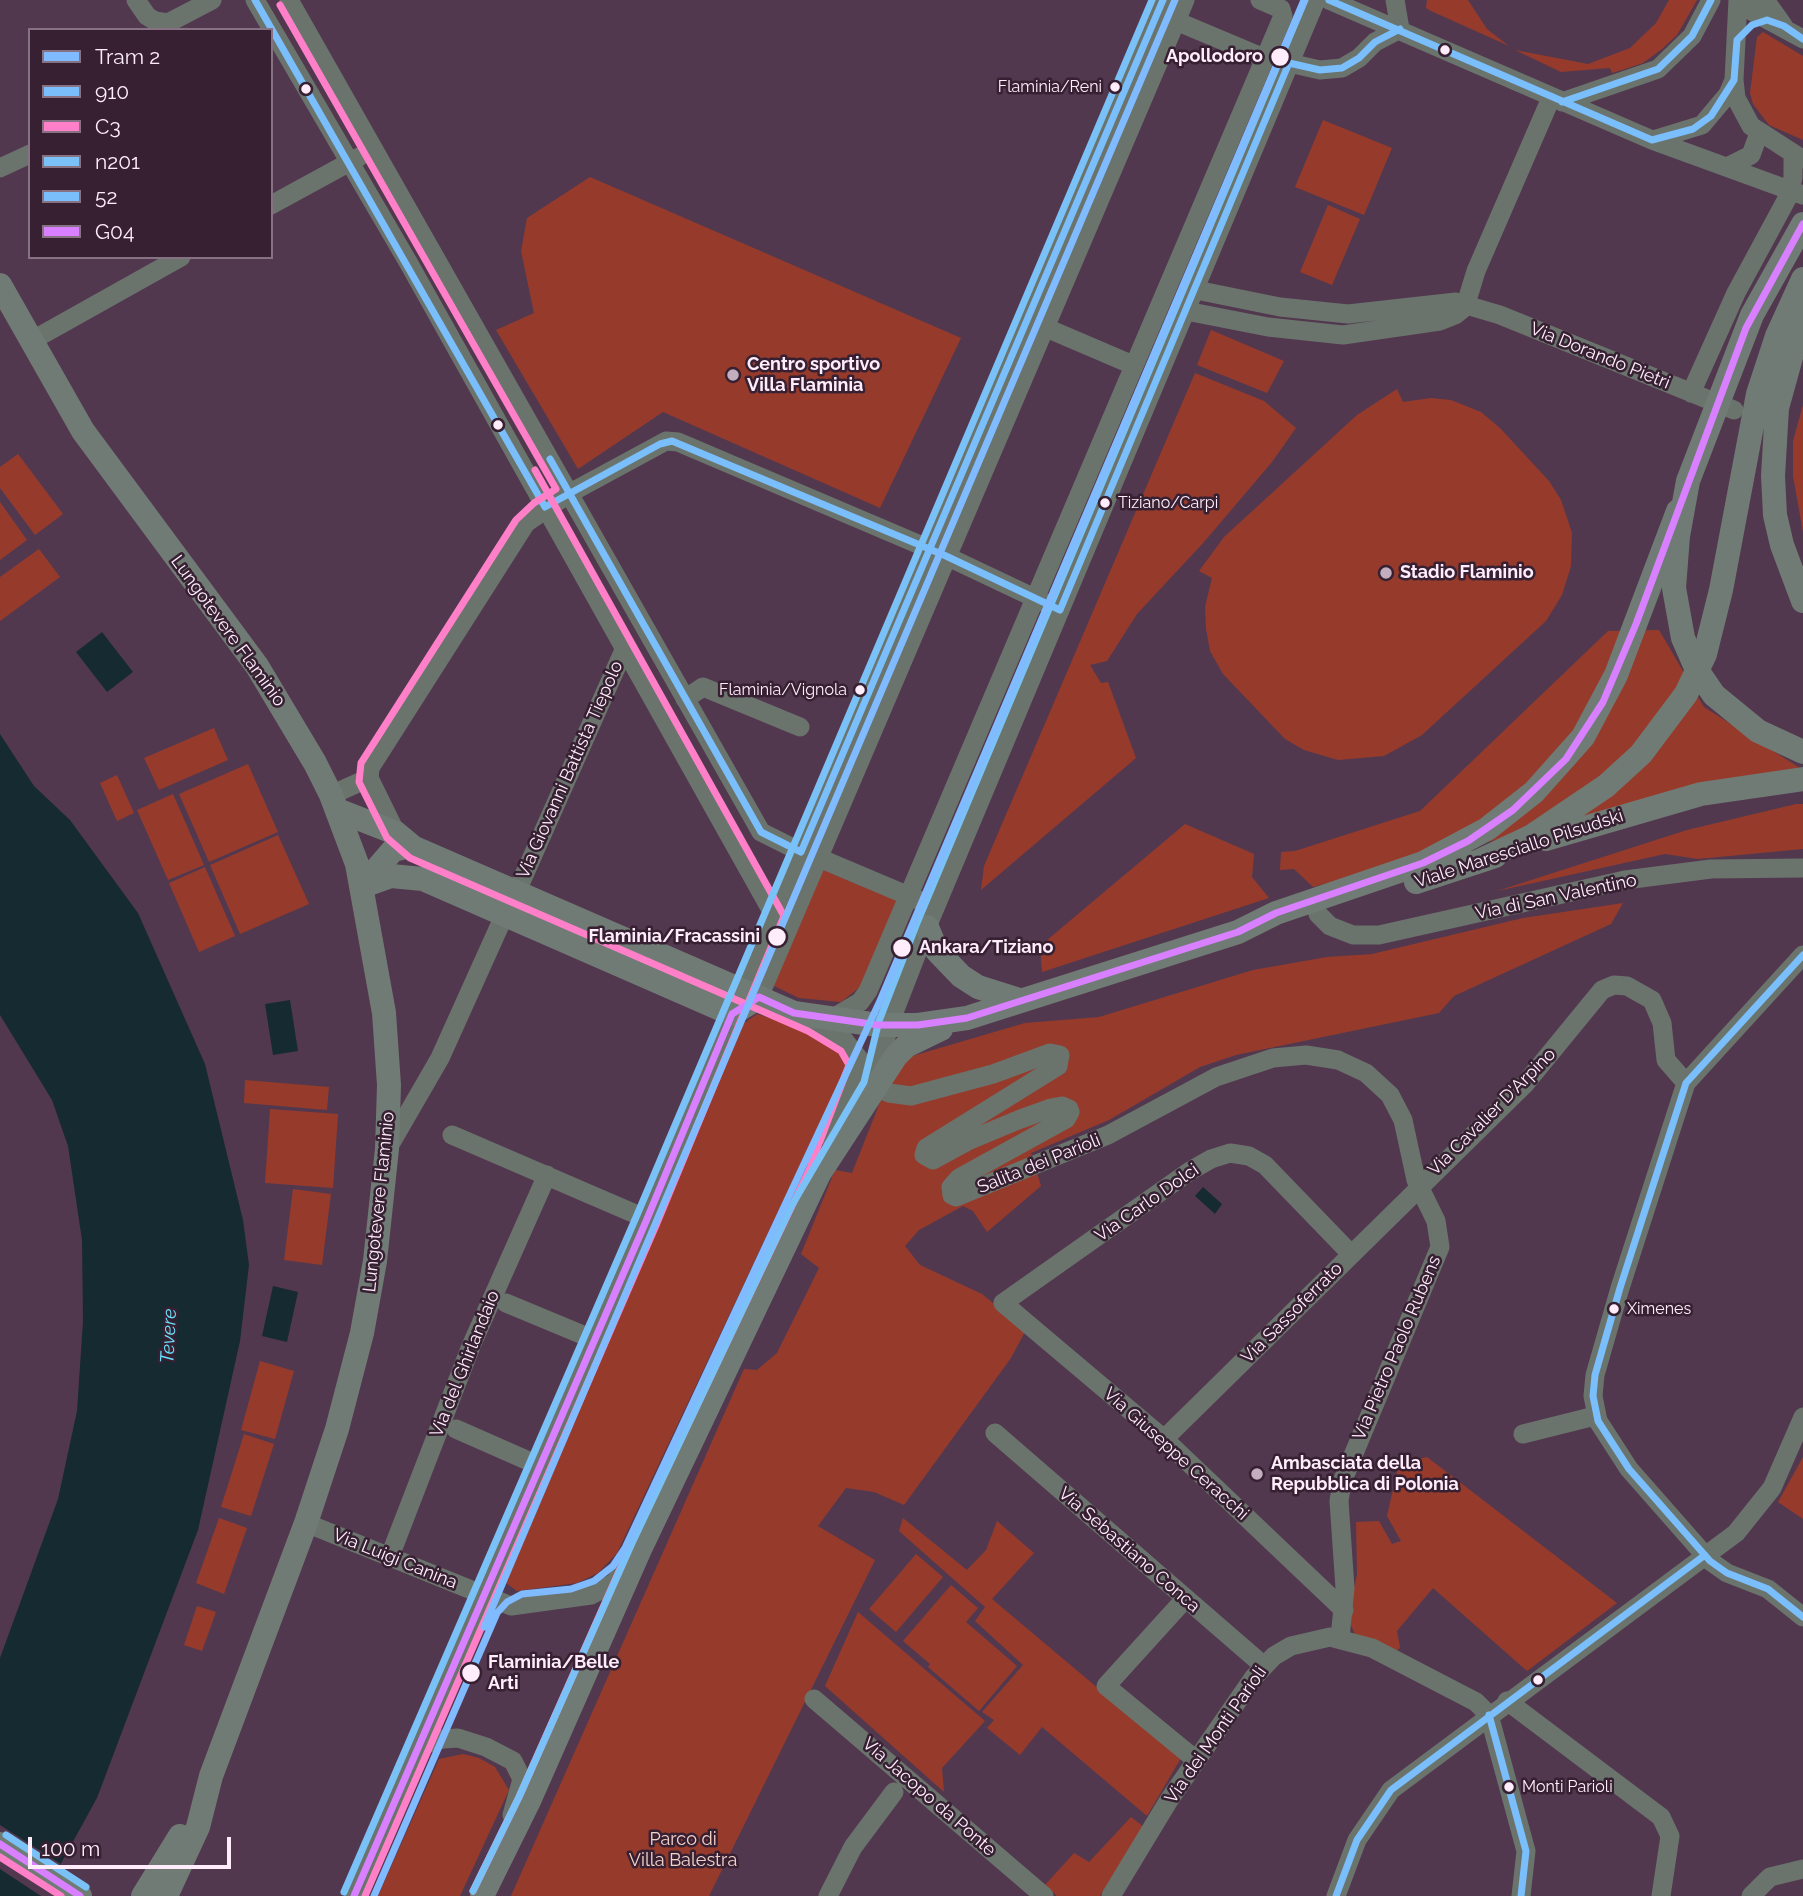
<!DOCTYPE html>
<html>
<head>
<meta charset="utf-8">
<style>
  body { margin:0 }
  #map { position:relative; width:1803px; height:1896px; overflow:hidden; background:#52384e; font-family:Raleway,sans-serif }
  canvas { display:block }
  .legend { position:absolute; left:28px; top:28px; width:245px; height:231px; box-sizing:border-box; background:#362032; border:2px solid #867282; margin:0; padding:9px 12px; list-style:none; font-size:21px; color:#ffedfb }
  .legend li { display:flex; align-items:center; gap:14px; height:35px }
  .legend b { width:35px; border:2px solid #867282 }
  .scale { position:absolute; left:28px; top:1837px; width:203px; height:32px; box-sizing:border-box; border:4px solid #ffedfb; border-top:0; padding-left:9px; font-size:21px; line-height:24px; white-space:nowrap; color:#ffedfb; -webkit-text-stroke:5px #362032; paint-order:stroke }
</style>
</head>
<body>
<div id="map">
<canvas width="1803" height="1896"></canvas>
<ul class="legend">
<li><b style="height:9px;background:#80baff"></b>Tram 2</li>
<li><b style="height:9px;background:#7abefc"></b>910</li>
<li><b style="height:9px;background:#ff80c8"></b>C3</li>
<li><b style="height:9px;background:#7ac1f7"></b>n201</li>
<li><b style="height:9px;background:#7abefc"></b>52</li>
<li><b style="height:9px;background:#d880ff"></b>G04</li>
</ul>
<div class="scale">100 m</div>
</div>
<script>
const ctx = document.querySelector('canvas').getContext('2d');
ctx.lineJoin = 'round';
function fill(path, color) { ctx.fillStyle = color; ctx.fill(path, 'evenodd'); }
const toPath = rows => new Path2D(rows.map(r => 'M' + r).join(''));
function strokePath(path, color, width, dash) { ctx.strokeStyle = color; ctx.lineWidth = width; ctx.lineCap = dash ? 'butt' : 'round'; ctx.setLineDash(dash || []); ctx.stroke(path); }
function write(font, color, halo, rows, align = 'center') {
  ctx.font = font + ' Raleway,sans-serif'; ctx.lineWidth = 5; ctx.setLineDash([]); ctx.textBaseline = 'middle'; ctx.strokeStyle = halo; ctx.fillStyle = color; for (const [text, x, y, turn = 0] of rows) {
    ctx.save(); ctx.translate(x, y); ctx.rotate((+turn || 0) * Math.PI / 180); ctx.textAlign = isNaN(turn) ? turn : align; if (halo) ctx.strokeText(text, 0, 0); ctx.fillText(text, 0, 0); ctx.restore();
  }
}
fill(toPath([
  [1427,0,1468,0,1487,29,1509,46,1431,11,1426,8],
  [1669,0,1697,0,1677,35,1662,49,1643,63,1622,70,1612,73,1610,68,1561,72,1515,50,1588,64,1630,48,1656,23],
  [1763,32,1803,56,1803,140,1769,125,1753,104,1750,93,1757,37],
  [1323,120,1392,148,1364,215,1295,187],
  [590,177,961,338,880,508,663,412,578,469,496,330,534,313,521,251,527,218],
  [1328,205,1360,219,1332,285,1300,272],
  [1211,330,1284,361,1267,393,1197,365],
  [1195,373,1264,401,1296,428,1272,462,1204,542,1137,614,1107,661,1090,665,1101,683,1108,682,1136,758,981,890,984,866],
  [1397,389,1403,402,1431,398,1451,400,1481,412,1500,428,1549,481,1561,500,1572,533,1571,566,1562,595,1546,621,1422,735,1384,756,1338,760,1304,750,1285,739,1223,674,1210,651,1206,629,1205,607,1212,578,1199,571,1224,537,1357,415],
  [1803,405,1803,532,1793,476,1793,441],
  [18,454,63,514,35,535,0,488,0,467],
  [0,502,27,540,0,560],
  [39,549,60,577,0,621,0,577],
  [1659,630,1704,707,1800,768,1605,812,1313,887,1294,869,1280,870,1281,852,1295,851,1420,811,1608,631],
  [214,728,228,760,159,790,144,758],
  [248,764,278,832,209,862,179,794],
  [117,775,134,813,117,821,100,783],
  [173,794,204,865,168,880,137,810],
  [1796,804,1803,804,1803,849,1698,859,1665,854,1497,891,1687,830],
  [1185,824,1254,854,1252,877,1269,898,1042,972,1040,946],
  [278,835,309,904,240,934,210,865],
  [205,867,235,936,199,952,169,883],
  [821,869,900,902,860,987,841,1002,799,998,772,985],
  [1623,903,1611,924,1454,996,1439,1013,1236,1055,1200,1067,1109,1120,1031,1153,1041,1186,987,1232,973,1211,963,1206,919,1230,905,1246,920,1265,982,1294,1026,1330,1011,1358,904,1505,874,1492,846,1488,818,1526,875,1560,709,1896,511,1896,744,1369,757,1370,777,1353,819,1268,801,1254,835,1170,852,1173,886,1087,909,1057,1025,1023,1099,1017,1253,970,1327,957,1372,954,1523,918],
  [757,1014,807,1030,845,1051,847,1065,617,1553,598,1573,577,1583,517,1591,506,1583,743,1024],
  [245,1080,329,1087,327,1110,244,1103],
  [270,1109,338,1114,333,1188,265,1183],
  [293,1189,331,1194,322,1265,284,1260],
  [260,1361,294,1371,275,1439,241,1430],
  [244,1434,274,1444,251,1516,221,1507],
  [1427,1457,1617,1603,1527,1671,1433,1588,1397,1631,1400,1647,1394,1655,1357,1639,1347,1616,1357,1575,1356,1522,1379,1521,1392,1544,1401,1541,1387,1516,1399,1463],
  [1803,1457,1803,1519,1778,1502],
  [219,1518,247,1528,224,1594,196,1583],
  [903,1518,967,1570,986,1550,997,1521,1034,1553,992,1599,1181,1758,1147,1816,1042,1727,1020,1755,987,1728,994,1720,982,1712,1023,1665,975,1621,985,1607,899,1531],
  [916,1554,943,1577,896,1632,869,1609],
  [951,1585,978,1608,966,1622,1017,1666,979,1711,928,1667,930,1664,903,1641],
  [197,1606,216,1612,202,1651,184,1645],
  [858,1612,985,1721,942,1768,944,1792,825,1686],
  [463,1754,479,1758,495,1767,509,1790,460,1896,378,1896,439,1759],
  [1131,1817,1144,1827,1100,1896,1057,1896,1045,1885,1074,1853,1089,1862]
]), '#963b2c');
fill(toPath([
  [102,632,133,672,107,692,76,652],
  [0,734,34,786,70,820,138,913,205,1064,243,1220,249,1265,240,1341,198,1530,97,1798,43,1896,0,1896,0,1658,58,1499,77,1411,83,1321,82,1240,68,1146,52,1100,0,1015],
  [290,1000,298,1051,273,1055,265,1004],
  [1203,1187,1222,1204,1215,1214,1195,1196],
  [273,1286,298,1292,287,1342,262,1336]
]), '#162a32');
fill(toPath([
  [0,1825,64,1866,47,1896,41,1896,0,1869]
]), '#52384e');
strokePath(toPath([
  [136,0,147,16,155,21,168,23,212,0],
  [255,0,408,262,774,915],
  [289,0,761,832,801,852],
  [1316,0,927,927,889,1025,874,1086,889,1093,911,1096,993,1074,1050,1053,1060,1055,1058,1066,926,1148,924,1155,933,1160,970,1140,1018,1120,1051,1108,1062,1106,1069,1109,1070,1112,1066,1119,959,1178,951,1187,952,1195,956,1197,1108,1135,1216,1077,1273,1058,1306,1055,1338,1060,1366,1073,1390,1095,1403,1120,1416,1180,1436,1221,1440,1247,1342,1482,1339,1501,1345,1588,1340,1638],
  [1329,0,1652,140,1803,195],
  [1395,0,1400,29],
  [1743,0,1753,12,1803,39],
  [1765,0,1783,25],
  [1176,21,1264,58],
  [1289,63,1320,70,1342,68,1359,58,1375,42,1400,29],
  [1734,80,1736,98,1751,126,1802,159],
  [1562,102,1658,69,1692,36,1711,0],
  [1653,140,1702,125,1728,94,1734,80,1738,0],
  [1729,166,1751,155,1759,133],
  [0,168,30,154],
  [271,205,359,157],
  [1196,290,1280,307,1348,314,1456,302,1500,315,1734,410],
  [1465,307,1476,271,1551,98],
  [1186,311,1268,327,1343,335,1440,321,1455,315,1465,307],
  [1044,327,1133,365],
  [31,341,181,257],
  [1691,393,1736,293,1789,195,1793,177,1793,154],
  [685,699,703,687,800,727],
  [369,778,370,768,526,523,570,493,666,441,678,442,946,556,1060,610],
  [369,778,396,833],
  [331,795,369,778],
  [819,858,935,907],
  [517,891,624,650],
  [1314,900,1318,914,1330,926,1353,935,1379,935,1625,880,1711,869,1803,868],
  [1803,955,1686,1083,1620,1288,1595,1375,1593,1396,1598,1421,1629,1469,1710,1561,1727,1573,1768,1589,1803,1617],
  [759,997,1185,0],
  [833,1018,860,1002,868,991,1283,16,1281,9,1260,0],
  [807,1019,844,1040,859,1059,859,1075,832,1141],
  [452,1135,647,1219],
  [388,1148,440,1058,504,916,506,902],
  [506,1303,595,1340],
  [456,1429,540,1466],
  [995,1433,1264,1666],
  [1523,1434,1595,1416],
  [1164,1439,1525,1084,1602,990,1614,985,1627,986,1652,1000,1662,1023,1666,1060,1686,1083],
  [306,1523,511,1606,591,1595,614,1583,627,1567],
  [390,1556,471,1346,547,1175],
  [1185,1599,1106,1686,1196,1760],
  [1344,1610,1164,1439,1003,1303,1190,1171,1211,1159,1230,1153,1249,1156,1265,1165,1351,1254],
  [814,1699,1044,1896],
  [1507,1701,1661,1817,1670,1836,1661,1896],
  [420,1746,443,1739,458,1738,486,1747,513,1761,522,1779,512,1815],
  [354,1896,647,1219,1163,0],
  [828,1896,853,1847,894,1792],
  [1111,1896,1169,1800,1254,1677,1274,1656,1291,1646,1330,1637,1372,1648,1476,1702,1489,1715,1526,1851,1521,1896],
  [1336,1896,1357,1840,1391,1790,1736,1533,1772,1488,1803,1417],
  [1751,1896,1770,1877,1803,1869]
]), '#6a746d', 19);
strokePath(toPath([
  [0,285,83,431,257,666,315,763,331,795,357,864,384,1013,389,1085,387,1149,375,1261,362,1333,337,1429,306,1523,211,1776,198,1827,166,1896],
  [1803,314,1777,408,1773,476,1775,515,1782,545,1803,601],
  [337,810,396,833,414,848],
  [1546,839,1701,794,1803,779],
  [1479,861,1532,836,1606,786,1641,754,1686,694,1705,654,1721,590,1758,394,1777,336,1803,279],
  [1416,882,1495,856],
  [362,886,393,850,410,846,794,1013,878,1025,918,1025,967,1018,1238,932,1276,913,1423,863,1487,829,1534,792,1583,737,1616,675,1678,511],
  [363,886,391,876,423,879,732,1014,759,997],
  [927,927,937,951,961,976,978,987,1019,1000],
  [0,1844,80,1896],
  [143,1896,180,1836],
  [482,1896,529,1801,641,1547,819,1174,896,1056,906,1046,941,1029]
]), '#717b75', 24);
strokePath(toPath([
  [1803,224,1752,315,1688,481,1678,536,1674,588,1683,638,1697,670,1714,695,1758,731,1803,752]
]), '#717b75', 24);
strokePath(toPath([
  [255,0,545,507,660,444,672,441,946,556,1060,610,1289,63,1320,70,1342,68,1359,58,1375,42,1400,29],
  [1329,0,1652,140,1693,129,1711,116,1734,80,1737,40,1752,25,1767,20,1784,26,1803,39],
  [1562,102,1658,69,1692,36,1711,0],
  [550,459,761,832,801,852],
  [801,852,1163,0]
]), '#7abefc', 7);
strokePath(toPath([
  [280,5,556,489,534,503,516,520,361,763,359,782,387,838,410,858,808,1031,841,1051,849,1065,809,1170,632,1542,519,1797,473,1891],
  [0,1857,61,1896],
  [365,1896,657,1223,784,916,535,470]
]), '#ff80c8', 7);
strokePath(toPath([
  [6,1835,86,1887],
  [473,1891,519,1797,632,1543,792,1205,864,1082,879,1021,917,923,1305,0],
  [344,1892,637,1215,1152,0]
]), '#7ac1f7', 7);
strokePath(toPath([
  [1803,955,1686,1083,1620,1288,1595,1375,1593,1396,1598,1421,1629,1469,1710,1561,1727,1573,1768,1589,1803,1617],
  [1489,1715,1526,1851,1521,1896],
  [1336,1896,1357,1840,1391,1790,1705,1555]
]), '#7abefc', 7);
strokePath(toPath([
  [0,1844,80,1896],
  [354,1896,647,1219,732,1014,759,997,794,1013,878,1025,918,1025,967,1018,1238,932,1276,913,1423,863,1468,841,1513,810,1566,759,1603,702,1636,624,1746,328,1803,224]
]), '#d880ff', 7);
strokePath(toPath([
  [484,1627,1175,0],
  [374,1896,497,1613,507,1602,522,1594,571,1589,594,1581,613,1566,625,1548,879,1003,1304,0]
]), '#80baff', 7);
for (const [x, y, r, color] of [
  [1445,50,6,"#ffedfb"],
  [1280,57,10,"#ffedfb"],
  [1115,87,6,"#ffedfb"],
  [306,89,6,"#ffedfb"],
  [733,375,7,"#c2aebe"],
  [498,425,6,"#ffedfb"],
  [1105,503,6,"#ffedfb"],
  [1386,573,7,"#c2aebe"],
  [860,690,6,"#ffedfb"],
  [777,937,10,"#ffedfb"],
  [902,948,10,"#ffedfb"],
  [1614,1309,6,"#ffedfb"],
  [1257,1474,7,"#c2aebe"],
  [471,1673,10,"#ffedfb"],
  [1538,1680,6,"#ffedfb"],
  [1509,1787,6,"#ffedfb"]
]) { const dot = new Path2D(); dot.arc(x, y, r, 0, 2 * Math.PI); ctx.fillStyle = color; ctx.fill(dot); strokePath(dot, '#362032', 2.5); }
write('16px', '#ffedfb', '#362032', [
  ["Flaminia/Reni",1102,87,"right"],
  ["Tiziano/Carpi",1118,503],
  ["Flaminia/Vignola",847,690,"right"],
  ["Ximenes",1627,1309],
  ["Monti Parioli",1522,1787]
], 'left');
write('bold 18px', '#ffedfb', '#362032', [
  ["Apollodoro",1263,57],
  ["Flaminia/Fracassini",760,937],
  ["Ankara/Tiziano",919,948,"left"],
  ["Flaminia/Belle",488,1663,"left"],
  ["Arti",488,1684,"left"]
], 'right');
write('18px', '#ffedfb', '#362032', [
  ["Via Dorando Pietri",1600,356,22],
  ["Lungotevere Flaminio",228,631,54],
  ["Via Giovanni Battista Tiepolo",570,770,-66],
  ["Viale Maresciallo Pilsudski",1519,849,-18],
  ["Via di San Valentino",1556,897,-12],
  ["Via Cavalier D'Arpino",1492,1112,-45],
  ["Salita dei Parioli",1039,1164,-22],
  ["Lungotevere Flaminio",379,1202,-84],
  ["Via Carlo Dolci",1147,1203,-35],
  ["Via Sassoferrato",1292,1313,-45],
  ["Via Pietro Paolo Rubens",1397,1348,-67],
  ["Via del Ghirlandaio",465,1364,-68],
  ["Via Giuseppe Ceracchi",1176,1454,42],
  ["Via Sebastiano Conca",1129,1550,41],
  ["Via Luigi Canina",395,1559,22],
  ["Via dei Monti Parioli",1216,1735,-55],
  ["Via Jacopo da Ponte",929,1797,41]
]);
write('bold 18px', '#ffedfb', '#362032', [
  ["Centro sportivo",747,365],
  ["Villa Flaminia",747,386],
  ["Stadio Flaminio",1400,573],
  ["Ambasciata della",1271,1464],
  ["Repubblica di Polonia",1271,1485]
], 'left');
write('18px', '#f3d2ca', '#362032', [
  ["Parco di",683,1840],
  ["Villa Balestra",683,1861]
]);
write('italic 19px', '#67e4fd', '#362032', [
  ["Tevere",169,1336,-87]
]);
</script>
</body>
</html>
